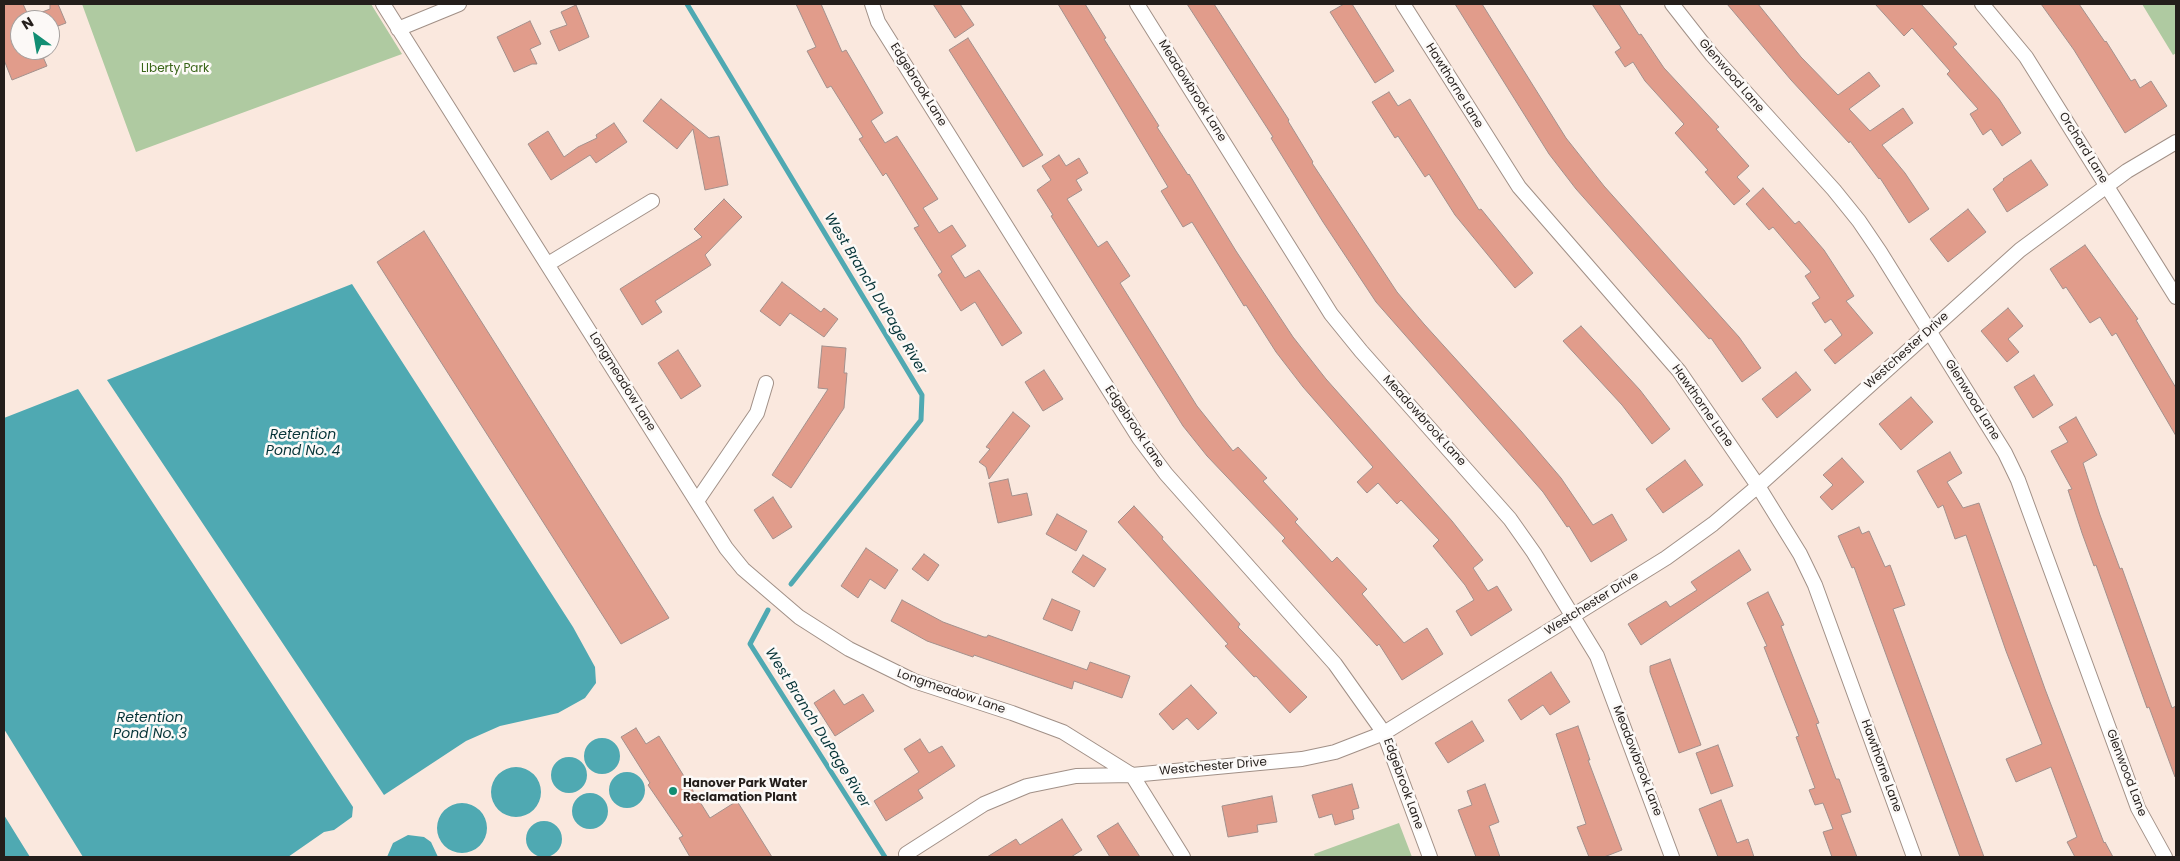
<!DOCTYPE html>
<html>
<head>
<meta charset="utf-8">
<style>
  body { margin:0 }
  #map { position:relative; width:2180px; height:861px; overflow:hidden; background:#fae8de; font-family:Poppins,sans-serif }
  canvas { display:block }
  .frame { position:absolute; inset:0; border:5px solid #241e1b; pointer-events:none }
  .north { position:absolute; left:10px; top:10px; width:50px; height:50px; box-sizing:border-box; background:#fcf9f7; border:1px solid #a6a19f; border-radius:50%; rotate:328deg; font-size:14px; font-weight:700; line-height:20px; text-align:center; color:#241e1b }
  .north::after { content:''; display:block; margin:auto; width:18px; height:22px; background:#128e73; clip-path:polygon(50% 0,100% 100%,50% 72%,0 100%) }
</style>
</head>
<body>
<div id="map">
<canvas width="2180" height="861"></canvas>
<div class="frame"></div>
<div class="north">N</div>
</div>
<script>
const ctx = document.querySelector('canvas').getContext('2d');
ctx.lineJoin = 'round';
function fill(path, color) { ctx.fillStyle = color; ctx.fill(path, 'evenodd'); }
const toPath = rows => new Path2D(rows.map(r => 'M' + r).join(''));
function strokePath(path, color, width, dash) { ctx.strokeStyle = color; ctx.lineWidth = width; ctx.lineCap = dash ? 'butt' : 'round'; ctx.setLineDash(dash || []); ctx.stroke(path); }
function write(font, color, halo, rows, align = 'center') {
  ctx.font = font + ' Poppins,sans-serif'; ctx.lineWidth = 5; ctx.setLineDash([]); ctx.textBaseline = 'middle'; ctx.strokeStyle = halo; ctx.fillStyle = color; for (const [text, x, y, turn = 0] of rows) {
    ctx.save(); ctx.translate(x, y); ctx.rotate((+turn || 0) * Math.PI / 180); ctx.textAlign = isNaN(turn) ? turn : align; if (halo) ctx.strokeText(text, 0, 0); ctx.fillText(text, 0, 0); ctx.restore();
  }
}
fill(toPath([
  [82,4,371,4,402,54,136,152],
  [2142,4,2176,4,2176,53,2173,55],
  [1399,823,1412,857,1315,857,1314,854]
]), '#afcaa1');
fill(toPath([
  [352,284,573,627,595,667,596,683,585,698,558,713,500,726,466,741,384,795,107,380],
  [78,389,353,807,352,817,334,830,324,832,288,857,83,857,4,729,4,418],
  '584 756a18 18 0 1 1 36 0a18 18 0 1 1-36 0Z',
  '551 775a18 18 0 1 1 36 0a18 18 0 1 1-36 0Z',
  '491 792a25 25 0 1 1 50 0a25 25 0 1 1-50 0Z',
  '609 790a18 18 0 1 1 36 0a18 18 0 1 1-36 0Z',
  '572 811a18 18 0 1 1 36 0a18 18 0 1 1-36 0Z',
  '437 828a25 25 0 1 1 50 0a25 25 0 1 1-50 0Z',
  [4,815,30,857,4,857],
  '526 839a18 18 0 1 1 36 0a18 18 0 1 1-36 0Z',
  [408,835,424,837,431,842,438,857,387,857,393,843]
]), '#4fa9b2');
strokePath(toPath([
  [687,4,922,395,921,420,791,584],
  [768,610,750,644,885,857]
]), '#4fa9b2', 5);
const building = toPath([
  [4,4,23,4,29,17,50,9,50,4,58,4,66,23,50,29,50,20,20,20,20,50,40,50,47,66,12,80,4,60,4,4],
  [796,4,821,4,842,52,846,50,883,113,871,121,885,143,897,136,938,199,923,208,939,233,952,225,966,246,951,256,965,278,979,270,1022,333,1002,346,975,302,961,311,938,275,942,272,914,228,919,226,886,173,883,176,859,139,863,137,831,86,827,88,807,51,816,47,796,4],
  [933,4,960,4,974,25,955,38,933,4],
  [1058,4,1085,4,1106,38,1104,39,1159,126,1157,127,1188,175,1189,174,1236,251,1293,337,1326,379,1452,521,1483,560,1473,568,1488,591,1497,586,1512,610,1471,636,1456,611,1474,600,1465,585,1433,546,1439,540,1401,500,1397,504,1378,483,1367,493,1357,482,1373,467,1303,387,1276,352,1246,305,1244,306,1192,222,1183,227,1161,191,1168,187,1058,4],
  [1187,4,1214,4,1289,120,1288,121,1313,162,1312,163,1397,292,1424,324,1521,431,1561,478,1593,525,1612,514,1627,540,1591,562,1569,526,1567,527,1543,492,1376,302,1323,222,1271,138,1273,137,1187,4],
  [1344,4,1352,4,1394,71,1375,83,1330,12,1344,4],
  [1455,4,1482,4,1566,138,1604,186,1739,337,1761,368,1742,382,1711,338,1709,339,1576,189,1549,154,1455,4],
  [1592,4,1619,4,1639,35,1641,34,1664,68,1719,127,1716,129,1749,166,1737,177,1750,191,1734,205,1705,172,1708,170,1675,133,1684,124,1645,81,1633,62,1625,67,1615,52,1621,48,1592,4],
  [1727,4,1758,4,1801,57,1838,95,1869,72,1880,86,1849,109,1870,131,1903,108,1913,123,1882,145,1905,173,1929,209,1909,223,1880,178,1879,179,1850,141,1849,143,1791,80,1727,4],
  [1875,4,1921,4,1957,44,1953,47,1999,99,2021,133,2002,146,1991,129,1983,135,1970,114,1978,109,1947,74,1950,71,1912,28,1904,36,1875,4],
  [2041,4,2079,4,2105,42,2106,41,2131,81,2135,79,2140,88,2151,81,2167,106,2125,133,2074,50,2041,4],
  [576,5,589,37,559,51,550,31,567,25,561,12,576,5],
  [530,21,541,44,530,49,537,64,532,64,514,72,497,37,530,21],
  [968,38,1043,155,1023,167,949,50,968,38],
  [1389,92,1398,106,1410,99,1479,210,1481,209,1533,273,1515,288,1455,215,1429,174,1425,177,1398,136,1395,138,1372,102,1389,92],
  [661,99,709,138,719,136,728,185,705,190,693,129,677,149,643,121,661,99],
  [614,123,627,142,596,163,590,155,551,180,528,144,548,131,564,157,578,147,597,138,596,135,614,123],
  [1059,155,1066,166,1079,158,1088,173,1076,180,1082,190,1067,199,1098,247,1107,241,1130,276,1120,283,1197,406,1233,451,1238,447,1267,478,1263,481,1298,519,1295,522,1332,562,1337,557,1367,589,1362,594,1404,643,1427,628,1443,654,1402,680,1379,644,1377,646,1282,541,1285,538,1207,456,1183,426,1051,216,1053,215,1037,190,1051,180,1042,166,1059,155],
  [2031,160,2048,185,2007,212,1993,189,2004,180,2003,179,2031,160],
  [1763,188,1795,224,1799,221,1824,250,1854,296,1846,301,1873,333,1835,364,1824,350,1842,335,1831,319,1825,323,1812,303,1820,298,1805,276,1811,272,1773,227,1769,230,1746,204,1763,188],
  [724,199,742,217,705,255,711,265,655,301,662,312,642,325,620,289,702,237,694,229,724,199],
  [1968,209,1986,232,1948,262,1930,239,1968,209],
  [424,231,669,618,621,644,377,262,424,231],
  [2085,245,2138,319,2136,320,2176,388,2176,436,2116,333,2112,336,2100,317,2090,323,2066,287,2063,289,2050,269,2085,245],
  [782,282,821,312,824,308,838,319,824,337,790,313,780,326,760,311,782,282],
  [2008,308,2023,326,2008,339,2019,352,2007,362,1981,331,2008,308],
  [1581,326,1640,390,1670,429,1652,444,1622,405,1563,341,1581,326],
  [822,346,846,348,844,373,847,373,844,408,791,488,772,475,828,389,818,388,822,346],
  [678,350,701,386,681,399,658,363,678,350],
  [1044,370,1063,399,1043,411,1025,382,1044,370],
  [1796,372,1811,390,1777,418,1762,399,1796,372],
  [2034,375,2053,405,2033,418,2014,387,2034,375],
  [1911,397,1933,422,1901,450,1879,424,1911,397],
  [1013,412,1030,426,989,479,986,467,979,462,990,449,986,447,1013,412],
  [2076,417,2097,455,2083,463,2100,515,2120,569,2122,568,2172,708,2176,706,2176,777,2175,777,2149,707,2147,708,2096,565,2094,566,2082,533,2068,490,2072,489,2051,451,2068,442,2059,427,2076,417],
  [1950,452,1962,473,1947,482,1963,508,1979,503,2045,689,2104,843,2105,842,2113,857,2075,857,2067,842,2077,837,2051,767,2016,782,2006,759,2042,744,2006,651,1966,535,1955,539,1943,505,1938,508,1917,471,1950,452],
  [1842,458,1864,482,1832,510,1820,497,1833,485,1823,475,1842,458],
  [1685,460,1703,485,1663,513,1646,489,1685,460],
  [1008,479,1012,496,1027,493,1032,515,998,523,989,483,1008,479],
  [773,497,792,527,773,539,754,510,773,497],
  [1134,506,1163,537,1162,539,1240,624,1238,627,1307,697,1290,713,1256,676,1254,677,1225,646,1228,644,1118,522,1134,506],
  [1057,514,1087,531,1076,551,1046,534,1057,514],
  [1859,527,1862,534,1869,531,1885,567,1890,565,1905,605,1893,609,1984,857,1960,857,1854,567,1852,568,1838,536,1859,527],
  [866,548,898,570,885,589,870,579,858,598,841,586,866,548],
  [1739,550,1751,570,1641,645,1628,624,1666,601,1670,607,1697,590,1691,582,1739,550],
  [924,554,939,565,928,581,912,569,924,554],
  [1083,555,1106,569,1094,587,1072,572,1083,555],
  [1768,592,1784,625,1781,626,1819,723,1816,724,1836,779,1839,779,1851,812,1841,815,1857,857,1832,857,1823,832,1833,829,1823,803,1815,805,1809,790,1815,788,1796,737,1799,736,1764,647,1767,646,1747,603,1768,592],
  [1052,599,1080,611,1072,631,1043,619,1052,599],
  [902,600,943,622,984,637,987,637,988,635,1087,670,1090,662,1130,676,1122,698,1074,681,1072,689,974,655,973,657,927,641,891,621,902,600],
  [1670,659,1701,745,1679,753,1650,672,1650,666,1670,659],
  [1551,672,1570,702,1550,715,1543,705,1521,720,1508,700,1551,672],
  [1191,685,1217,713,1198,730,1187,718,1173,730,1159,714,1191,685],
  [834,690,844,705,863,694,874,711,835,736,814,703,834,690],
  [1472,721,1484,741,1448,763,1435,743,1472,721],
  [1578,726,1590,760,1588,760,1622,850,1604,857,1589,857,1577,827,1586,824,1556,734,1578,726],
  [636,728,646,744,659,736,710,818,737,801,772,857,690,857,679,838,683,836,648,785,650,783,621,737,636,728],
  [920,739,929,753,942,746,955,766,918,790,923,798,886,821,874,801,919,772,904,749,920,739],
  [1718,745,1733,786,1711,794,1696,753,1718,745],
  [1352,784,1359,808,1352,810,1354,819,1335,825,1332,814,1319,818,1312,795,1352,784],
  [1485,784,1499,822,1489,826,1500,857,1476,857,1458,810,1472,805,1467,791,1485,784],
  [1272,796,1277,822,1257,825,1258,832,1228,837,1222,806,1272,796],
  [1721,800,1737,843,1748,839,1754,857,1718,857,1699,809,1721,800],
  [1062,819,1082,850,1071,857,987,857,1016,839,1020,845,1062,819],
  [1118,823,1140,857,1110,857,1097,836,1118,823]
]);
fill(building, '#e19c8b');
strokePath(building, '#a3908c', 1);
const street = toPath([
  [383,4,726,548,743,569,799,617,849,649,914,681,1012,713,1063,732,1132,775,1183,857],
  [872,4,878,22,1139,438,1166,474,1335,664,1384,733,1430,857],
  [1137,4,1331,314,1361,351,1510,519,1534,553,1597,656,1672,857],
  [1403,4,1519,187,1679,371,1758,486,1800,554,1815,585,1914,857],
  [1672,4,1712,55,1834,190,1859,221,1880,252,2005,453,2018,480,2138,808,2165,857],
  [1982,4,2026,57,2176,297],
  [398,29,459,4],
  [548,264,652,201],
  [697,501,757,413,766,383],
  [906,854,984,804,1027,786,1076,776,1132,775,1302,759,1335,752,1384,733,1666,558,1713,524,1758,486,2020,250,2127,171,2176,142]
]);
strokePath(street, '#a19087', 16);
strokePath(street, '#fff', 14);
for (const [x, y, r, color] of [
  [673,791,5,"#128e73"]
]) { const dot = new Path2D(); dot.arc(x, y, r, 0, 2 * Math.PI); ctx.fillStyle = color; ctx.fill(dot); strokePath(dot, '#fcf9f7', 2); }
write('12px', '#396518', '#fcf9f7', [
  ["LIberty Park",175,69]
]);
write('12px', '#241e1b', '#fcf9f7', [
  ["Glenwood Lane",1731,76,49],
  ["Edgebrook Lane",918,85,58],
  ["Hawthorne Lane",1454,86,58],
  ["Meadowbrook Lane",1192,91,58],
  ["Orchard Lane",2083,148,58],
  ["Westchester Drive",1907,351,-42],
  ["Longmeadow Lane",622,382,58],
  ["Glenwood Lane",1972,400,58],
  ["Hawthorne Lane",1702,406,55],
  ["Meadowbrook Lane",1424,421,48],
  ["Edgebrook Lane",1134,427,56],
  ["Westchester Drive",1592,604,-32],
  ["Longmeadow Lane",951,692,19],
  ["Meadowbrook Lane",1637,761,69],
  ["Hawthorne Lane",1881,766,70],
  ["Westchester Drive",1213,767,-5],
  ["Glenwood Lane",2126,773,69],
  ["Edgebrook Lane",1403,784,70]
]);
write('bold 12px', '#241e1b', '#fcf9f7', [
  ["Hanover Park Water",683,784],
  ["Reclamation Plant",683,798]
], 'left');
write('italic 14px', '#063438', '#fcf9f7', [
  ["West Branch DuPage River",875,294,59],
  ["Retention",303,435],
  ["Pond No. 4",303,451],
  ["Retention",150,718],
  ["Pond No. 3",150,734],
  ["West Branch DuPage River",817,728,58]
]);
</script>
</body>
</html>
